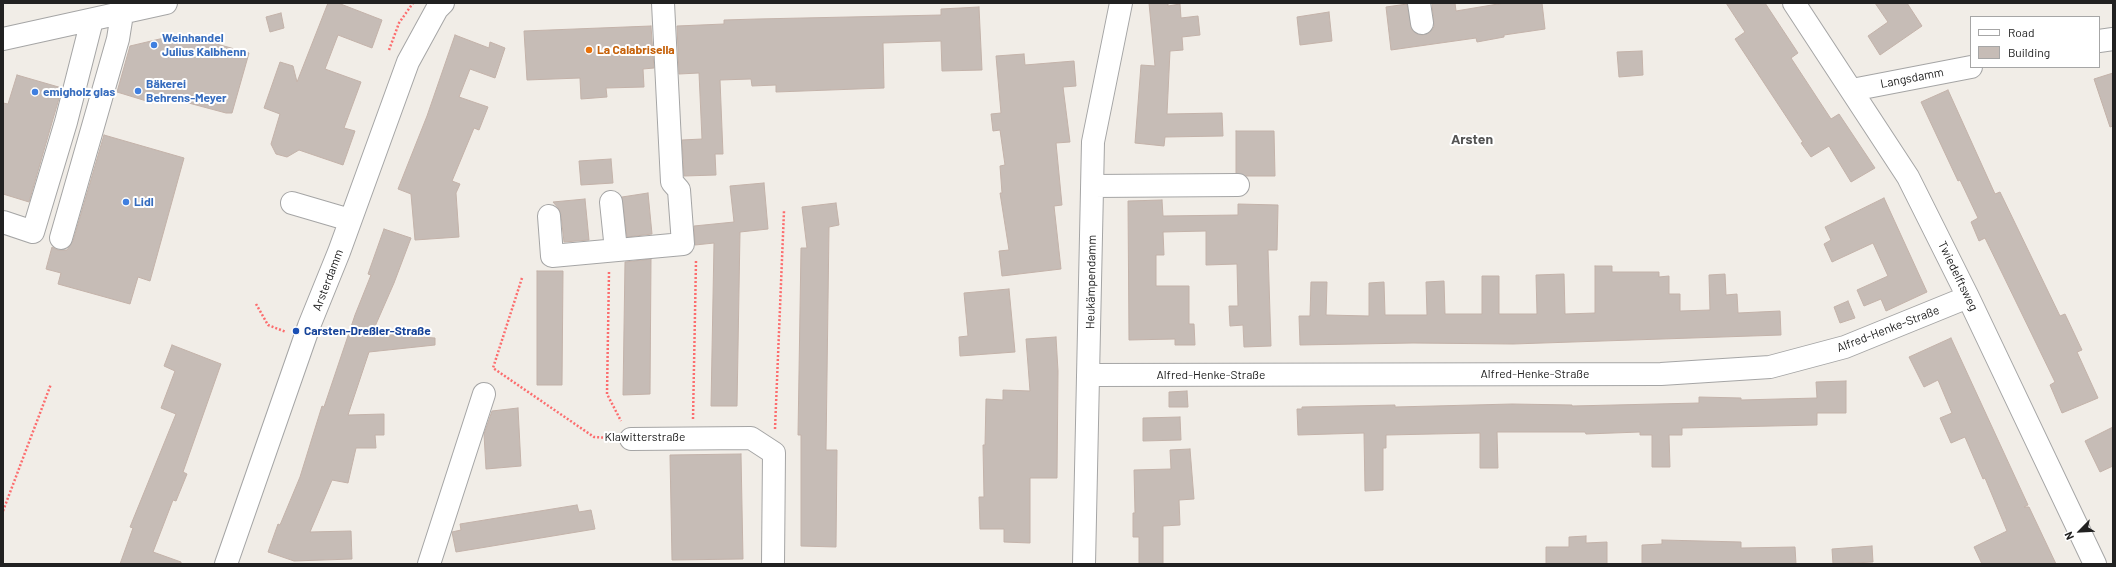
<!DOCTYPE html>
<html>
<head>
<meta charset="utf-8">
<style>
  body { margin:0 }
  #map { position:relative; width:2116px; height:567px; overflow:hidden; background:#f1ede7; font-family:Barlow,sans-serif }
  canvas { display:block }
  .frame { position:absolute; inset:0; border:4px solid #212121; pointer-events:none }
  .legend { position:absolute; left:1970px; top:16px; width:130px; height:52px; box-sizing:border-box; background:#fff; border:1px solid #a6a6a6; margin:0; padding:5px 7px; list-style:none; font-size:12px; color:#212121 }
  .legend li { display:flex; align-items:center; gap:8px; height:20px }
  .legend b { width:20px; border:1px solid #a6a6a6 }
  .north { position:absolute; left:2060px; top:511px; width:40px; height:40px; -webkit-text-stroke:3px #fff; paint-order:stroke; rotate:246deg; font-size:11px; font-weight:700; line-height:16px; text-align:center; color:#212121 }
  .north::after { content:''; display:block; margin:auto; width:14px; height:18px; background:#212121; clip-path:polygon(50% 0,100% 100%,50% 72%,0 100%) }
</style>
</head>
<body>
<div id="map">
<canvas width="2116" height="567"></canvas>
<div class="frame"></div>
<ul class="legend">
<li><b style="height:5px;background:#fff"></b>Road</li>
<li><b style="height:11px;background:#c6bcb6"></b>Building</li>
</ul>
<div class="north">N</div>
</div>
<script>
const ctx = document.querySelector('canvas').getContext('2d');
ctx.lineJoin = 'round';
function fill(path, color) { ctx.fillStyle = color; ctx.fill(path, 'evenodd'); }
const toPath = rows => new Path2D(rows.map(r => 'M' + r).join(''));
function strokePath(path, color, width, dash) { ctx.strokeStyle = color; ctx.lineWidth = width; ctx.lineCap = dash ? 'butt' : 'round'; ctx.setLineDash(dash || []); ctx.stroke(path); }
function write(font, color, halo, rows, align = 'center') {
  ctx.font = font + ' Barlow,sans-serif'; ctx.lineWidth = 4; ctx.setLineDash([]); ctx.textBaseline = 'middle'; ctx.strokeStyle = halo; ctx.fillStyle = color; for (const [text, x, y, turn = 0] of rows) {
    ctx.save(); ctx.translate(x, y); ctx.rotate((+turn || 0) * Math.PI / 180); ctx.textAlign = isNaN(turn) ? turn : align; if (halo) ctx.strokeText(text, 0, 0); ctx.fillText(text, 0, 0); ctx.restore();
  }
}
const building = toPath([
  [328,3,338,3,382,20,372,48,338,35,325,69,361,82,344,128,355,131,343,165,299,150,287,157,276,154,271,144,280,114,264,108,280,62,293,66,297,82,328,3],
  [1149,3,1168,3,1168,6,1180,4,1181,18,1198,16,1200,35,1182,37,1183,50,1170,51,1167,114,1222,113,1223,136,1165,137,1164,146,1135,143,1141,65,1155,66,1149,3],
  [1432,3,1455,3,1456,11,1504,3,1542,3,1545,29,1504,35,1504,37,1477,42,1476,38,1391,50,1386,7,1407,4,1412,30,1417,34,1423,35,1430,32,1434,27,1432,3],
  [1726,3,1765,3,1798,53,1791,58,1831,119,1839,114,1875,168,1851,182,1829,146,1811,157,1801,143,1803,142,1735,39,1745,32,1726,3],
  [1875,3,1907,3,1922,26,1880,55,1868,36,1888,22,1875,3],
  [979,7,982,70,942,71,941,41,883,43,884,88,776,92,776,85,752,86,751,79,720,80,723,154,715,154,716,175,684,176,682,140,702,139,699,73,679,74,677,26,724,24,724,20,757,19,941,15,941,9,979,7],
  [1329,12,1332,41,1300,45,1297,17,1329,12],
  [281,13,284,28,270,32,266,17,281,13],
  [651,26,654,68,643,69,644,87,606,88,607,97,581,99,580,78,527,80,524,31,651,26],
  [181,34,249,53,232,113,226,113,155,94,153,103,117,92,130,46,181,34],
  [455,35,489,48,490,42,505,48,495,78,470,69,459,97,488,107,479,130,474,128,452,181,460,184,456,193,459,237,415,240,411,194,398,189,427,116,455,35],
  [1642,51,1643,75,1619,77,1617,52,1642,51],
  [1024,54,1025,65,1074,61,1076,86,1063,87,1070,142,1056,143,1062,205,1054,206,1061,269,1002,276,999,251,1009,250,1000,193,1002,193,1000,166,1005,165,1000,130,993,131,991,114,1001,113,996,56,1024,54],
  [2113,73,2113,126,2110,127,2094,79,2113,73],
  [17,75,62,88,29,202,3,194,3,103,8,104,17,75],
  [1948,90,1995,194,2000,192,2060,316,2065,314,2082,350,2077,352,2098,398,2062,413,2050,385,2055,382,1985,238,1979,241,1971,222,1978,218,1960,180,1958,181,1921,102,1948,90],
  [1236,131,1274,131,1275,176,1246,176,1236,173,1236,131],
  [104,135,184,158,150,281,138,277,130,304,58,284,61,273,46,269,52,247,58,250,67,250,73,241,104,135],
  [611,159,613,183,581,185,579,161,611,159],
  [764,183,768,229,740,232,737,406,711,406,714,243,695,245,694,226,734,222,730,186,764,183],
  [648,193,652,234,627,237,622,197,648,193],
  [1884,198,1927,292,1886,311,1881,299,1864,306,1857,290,1888,276,1873,243,1832,262,1824,244,1831,240,1825,227,1884,198],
  [585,199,589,240,564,242,561,215,559,209,553,202,585,199],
  [1162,200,1163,216,1238,215,1238,204,1278,205,1277,250,1268,250,1271,346,1244,347,1243,325,1230,326,1229,306,1238,306,1237,264,1206,265,1206,231,1163,232,1164,255,1156,255,1156,286,1189,286,1189,324,1194,324,1195,345,1175,345,1175,339,1129,340,1128,201,1162,200],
  [836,203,839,225,829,227,826,450,837,450,836,547,801,546,801,435,798,435,801,248,807,248,802,207,836,203],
  [384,229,411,238,394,283,373,331,398,334,402,331,420,328,421,337,435,338,435,345,369,352,348,415,384,414,384,435,375,435,376,448,356,448,348,483,332,480,310,532,351,531,352,559,294,561,268,552,278,524,280,525,300,477,322,406,324,407,355,315,371,275,368,274,384,229],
  [651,259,650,394,623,395,625,262,651,259],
  [1595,266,1612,266,1612,272,1659,272,1659,277,1669,276,1669,294,1680,294,1680,311,1710,310,1709,275,1725,274,1726,295,1737,294,1738,313,1780,311,1781,335,1513,344,1413,343,1300,345,1299,316,1310,316,1311,282,1327,282,1326,315,1369,316,1369,283,1384,282,1385,315,1427,315,1426,282,1444,281,1445,314,1482,314,1482,276,1499,276,1499,314,1537,314,1536,275,1564,274,1565,314,1595,313,1595,266],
  [537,271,563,271,562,385,537,385,537,271],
  [1009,289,1015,352,960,356,959,337,968,336,964,293,1009,289],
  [1848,301,1855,318,1840,323,1834,307,1848,301],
  [1056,337,1058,371,1057,478,1030,478,1030,543,1004,542,1004,529,980,529,979,497,984,497,983,445,985,445,986,399,1003,400,1003,390,1030,391,1026,339,1056,337],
  [1951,338,2028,505,2024,507,2029,507,2056,564,1982,564,1974,547,2007,531,1985,478,1983,479,1965,437,1951,443,1940,418,1952,413,1938,380,1924,387,1909,357,1951,338],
  [172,345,221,364,183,472,187,474,176,501,173,500,153,552,181,562,181,564,120,564,133,528,130,527,176,414,161,408,175,371,164,366,172,345],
  [1846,381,1846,413,1817,413,1817,425,1682,428,1682,435,1669,435,1670,467,1652,467,1652,435,1640,435,1640,432,1586,434,1585,432,1497,432,1498,468,1480,468,1480,433,1386,435,1386,448,1383,448,1383,490,1365,491,1364,433,1298,435,1297,409,1302,409,1302,407,1395,405,1395,407,1512,404,1572,405,1572,406,1699,403,1699,397,1741,398,1741,400,1817,398,1816,382,1846,381],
  [1187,391,1188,407,1169,407,1169,392,1187,391],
  [518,408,521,466,486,469,484,434,492,411,518,408],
  [1180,417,1181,440,1143,441,1143,418,1180,417],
  [2113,427,2113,466,2100,472,2085,441,2113,427],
  [1190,449,1194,499,1179,500,1180,525,1163,526,1163,564,1139,564,1139,537,1133,537,1133,513,1135,513,1134,470,1171,469,1170,450,1190,449],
  [741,454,743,559,672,560,670,455,741,454],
  [577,505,579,512,591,510,595,529,456,552,452,532,461,530,460,524,577,505],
  [1586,536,1586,543,1607,542,1607,564,1546,564,1546,547,1569,547,1569,537,1586,536],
  [1662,540,1741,542,1741,548,1795,547,1796,564,1642,564,1642,545,1662,544,1662,540],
  [1872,546,1873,562,1833,564,1832,549,1872,546]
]);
fill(building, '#c6bcb6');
strokePath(building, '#c3b2a9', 1);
const minor = toPath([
  [1419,3,1422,23],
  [1794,3,1908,177,1968,297,2095,564],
  [3,39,166,3],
  [2099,41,2113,39],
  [1852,90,1971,67],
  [1093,186,1238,185],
  [611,202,616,250],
  [292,203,350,220],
  [549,216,552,256,683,244,679,190,672,182,663,3],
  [3,222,33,232,66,122,92,20],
  [61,238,118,39,122,14],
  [1088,375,1661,374,1770,367,1845,347,1968,297],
  [631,439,751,438,774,453,773,564],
  [226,564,309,326,339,252,408,62,437,9,443,3],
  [429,564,484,394],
  [1084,564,1093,142,1121,3]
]);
strokePath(minor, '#a5a5a5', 24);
strokePath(toPath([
  [389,50,399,23,413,3],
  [609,272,607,394,621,421],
  [522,278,493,368,594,437,611,438],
  [256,304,268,325,286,332],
  [693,419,696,261],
  [775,429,784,211],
  [3,511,51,384]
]), '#fc6d6e', 2.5, [2, 2]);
strokePath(minor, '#fff', 22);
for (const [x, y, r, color] of [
  [154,45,4,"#3f7fe0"],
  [589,50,4,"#e8710a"],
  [138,91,4,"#3f7fe0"],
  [35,92,4,"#3f7fe0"],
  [126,202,4,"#3f7fe0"],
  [296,331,4,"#1a4fb4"]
]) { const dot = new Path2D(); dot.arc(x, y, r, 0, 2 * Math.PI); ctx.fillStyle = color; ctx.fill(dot); strokePath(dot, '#fff', 1.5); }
write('bold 12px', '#366cbe', '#fff', [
  ["Weinhandel",162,38],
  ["Julius Kalbhenn",162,52],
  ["Bäkerei",146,84],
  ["Behrens-Meyer",146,98],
  ["emigholz glas",43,92],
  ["Lidl",134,202]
], 'left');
write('bold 12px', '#c56008', '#fff', [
  ["La Calabrisella",597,50]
], 'left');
write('12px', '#212121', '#fff', [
  ["Langsdamm",1912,78,-11],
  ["Twiedelftsweg",1958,276,64],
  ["Arsterdamm",328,280,-69],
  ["Heukämpendamm",1091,282,-89],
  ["Alfred-Henke-Straße",1888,329,-21],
  ["Alfred-Henke-Straße",1535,374],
  ["Alfred-Henke-Straße",1211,375],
  ["Klawitterstraße",645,437]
]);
write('bold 12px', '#164399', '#fff', [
  ["Carsten-Dreßler-Straße",304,331]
], 'left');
write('bold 14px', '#545454', '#fff', [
  ["Arsten",1472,139]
]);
</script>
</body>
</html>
